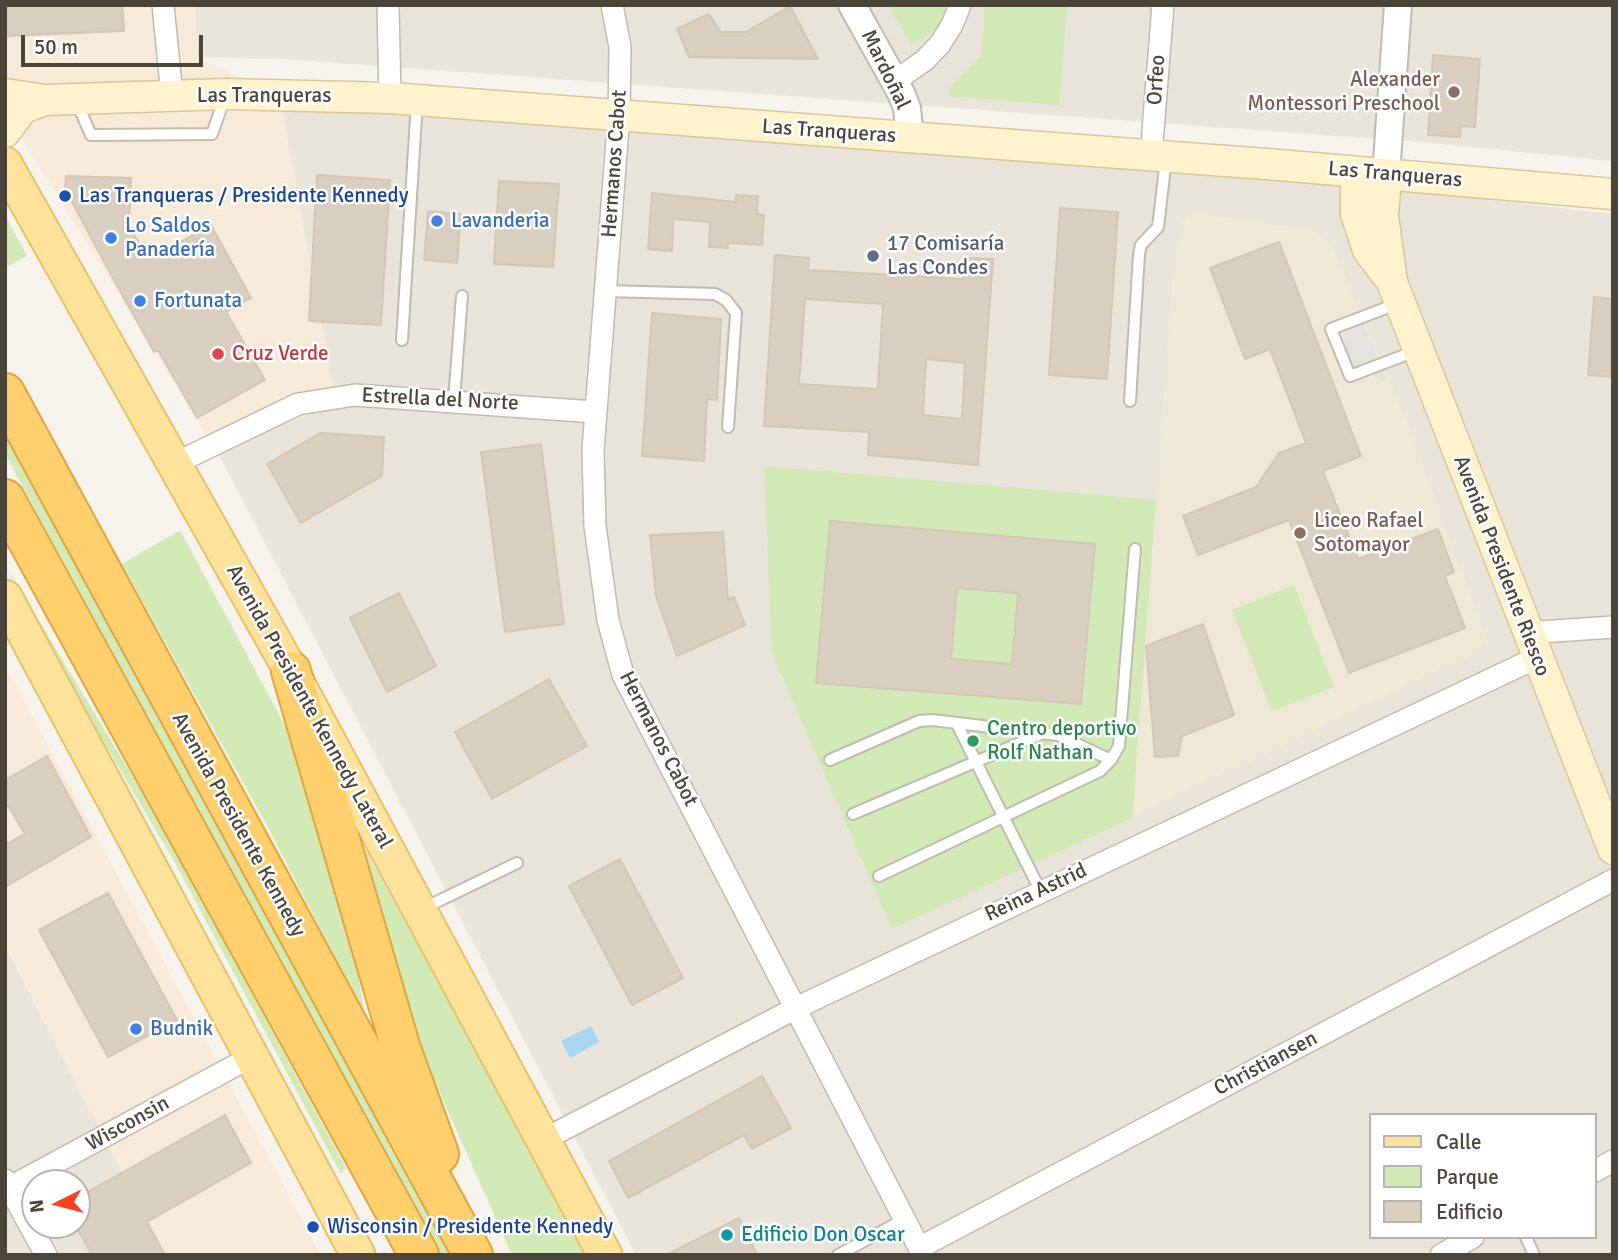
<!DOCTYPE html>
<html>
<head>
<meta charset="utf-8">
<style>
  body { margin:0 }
  #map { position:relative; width:1618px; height:1260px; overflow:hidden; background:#f6f3ec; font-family:Signika,sans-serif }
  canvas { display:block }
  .frame { position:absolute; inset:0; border:7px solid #4b4439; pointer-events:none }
  .legend { position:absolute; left:1369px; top:1113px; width:228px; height:126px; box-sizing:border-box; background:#fff; border:2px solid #b7b4b0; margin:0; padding:9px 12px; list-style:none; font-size:21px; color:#4b4439 }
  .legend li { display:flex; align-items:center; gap:14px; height:35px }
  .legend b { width:35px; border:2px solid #b7b4b0 }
  .north { position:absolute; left:21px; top:1169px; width:70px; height:70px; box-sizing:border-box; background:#fff; border:2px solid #b7b4b0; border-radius:50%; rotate:264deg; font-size:19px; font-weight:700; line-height:28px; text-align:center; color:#4b4439 }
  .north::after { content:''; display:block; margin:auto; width:24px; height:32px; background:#fc3f1d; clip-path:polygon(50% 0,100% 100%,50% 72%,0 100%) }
  .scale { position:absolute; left:21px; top:35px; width:182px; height:32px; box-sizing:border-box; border:4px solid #4b4439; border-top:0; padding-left:9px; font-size:21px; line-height:24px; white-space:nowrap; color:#4b4439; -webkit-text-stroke:5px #fff; paint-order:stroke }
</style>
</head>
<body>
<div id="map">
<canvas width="1618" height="1260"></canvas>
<div class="frame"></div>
<ul class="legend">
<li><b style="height:9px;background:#ffe39c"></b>Calle</li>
<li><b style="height:19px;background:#d2eab5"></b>Parque</li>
<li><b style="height:19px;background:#d8cfc1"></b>Edificio</li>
</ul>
<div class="north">N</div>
<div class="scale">50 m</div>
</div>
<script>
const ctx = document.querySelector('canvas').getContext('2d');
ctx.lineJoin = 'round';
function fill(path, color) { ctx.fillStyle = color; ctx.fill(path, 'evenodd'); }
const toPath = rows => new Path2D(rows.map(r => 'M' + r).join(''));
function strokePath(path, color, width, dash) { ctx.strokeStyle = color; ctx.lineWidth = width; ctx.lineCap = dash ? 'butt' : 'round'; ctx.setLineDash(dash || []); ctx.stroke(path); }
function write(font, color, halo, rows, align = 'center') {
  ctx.font = font + ' Signika,sans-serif'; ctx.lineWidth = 5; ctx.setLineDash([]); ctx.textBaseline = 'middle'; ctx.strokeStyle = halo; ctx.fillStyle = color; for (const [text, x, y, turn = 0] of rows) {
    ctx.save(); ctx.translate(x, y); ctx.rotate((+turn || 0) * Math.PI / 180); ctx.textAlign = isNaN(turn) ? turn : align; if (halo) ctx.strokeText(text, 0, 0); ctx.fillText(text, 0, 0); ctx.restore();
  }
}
fill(toPath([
  [195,5,1613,5,1613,161,1420,142,283,59,197,57],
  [280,98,1180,165,1613,214,1613,1255,636,1255,217,451],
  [1371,1115,1595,1115,1595,1237,1371,1237],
  [5,946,165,1255,5,1255],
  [35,1183,77,1183,77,1225,35,1225]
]), '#eae5da');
fill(toPath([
  [5,5,195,5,197,57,280,98,336,403,217,451,5,112],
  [5,665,321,1255,165,1255,5,946]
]), '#f7ead8');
fill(toPath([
  [1195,213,1313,230,1331,243,1414,439,1486,639,1479,651,1132,818,1174,261,1182,223,1187,216]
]), '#efe8d6');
fill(toPath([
  [888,5,945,5,943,20,923,40,910,42],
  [985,5,1067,5,1059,105,949,96,950,87,981,56],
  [5,215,27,256,5,268],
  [5,431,452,1255,440,1255,5,454],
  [764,466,1156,500,1132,818,892,929,772,653],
  [180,530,296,746,336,860,366,1018,269,829,122,564],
  [5,564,152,809,346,1168,341,1174,175,863,39,631],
  [1294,585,1334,687,1272,711,1232,610],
  [354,829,587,1255,512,1255,431,1073,396,973]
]), '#d2eab5');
fill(toPath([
  [1358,311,1388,382,1345,365,1341,340]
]), '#e5e3e0');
fill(toPath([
  [591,1026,599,1042,570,1058,561,1041]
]), '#a9d4f2');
const building = toPath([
  [5,5,122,5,124,31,5,36,5,5],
  [790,6,818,59,689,57,677,29,709,14,721,32,746,32,790,6],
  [1433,55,1480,59,1475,127,1461,126,1460,137,1428,135,1433,55],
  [317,175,390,180,381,325,309,321,317,175],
  [66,176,131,178,129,225,148,260,211,225,251,298,226,312,265,380,197,418,158,350,154,352,114,280,65,189,66,176],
  [499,181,559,184,553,267,494,264,499,181],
  [652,193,736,202,736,195,758,196,757,214,764,215,762,245,728,243,728,248,709,247,710,222,673,219,672,251,648,249,652,193],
  [1060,208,1118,212,1107,379,1049,375,1060,208],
  [428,211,461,214,457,263,424,260,428,211],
  [1279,242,1361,456,1323,471,1358,559,1438,529,1454,572,1445,576,1465,628,1349,673,1289,520,1198,555,1183,516,1256,487,1279,453,1306,443,1270,349,1245,359,1210,268,1279,242],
  [775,255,809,258,808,270,963,279,964,258,993,259,978,465,868,455,869,432,764,426,775,255],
  [805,299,883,304,878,389,799,384,805,299],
  [926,359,965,363,962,419,923,415,926,359],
  [1594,297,1613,299,1613,377,1588,375,1594,297],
  [652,313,721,319,717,400,707,399,704,461,642,456,652,313],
  [320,433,384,437,382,476,301,523,267,464,320,433],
  [541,444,564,624,505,632,481,452,541,444],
  [830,521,1095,544,1081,704,816,683,830,521],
  [957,588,1018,593,1012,664,951,659,957,588],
  [723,532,728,599,734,597,745,625,677,656,656,596,650,535,723,532],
  [399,593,436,666,387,692,350,618,399,593],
  [1203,624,1234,715,1182,736,1178,756,1155,757,1146,646,1203,624],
  [549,679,587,746,492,799,455,732,549,679],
  [47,756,91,837,5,887,5,845,25,834,5,800,5,780,47,756],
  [620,859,683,978,632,1005,569,886,620,859],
  [108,893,177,1020,108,1057,39,930,108,893],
  [762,1076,791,1128,752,1149,744,1135,628,1198,609,1161,762,1076],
  [225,1115,251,1163,147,1222,165,1255,92,1255,77,1228,77,1198,225,1115],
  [739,1218,757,1255,666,1255,739,1218]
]);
fill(building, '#d8cfc1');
strokePath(building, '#d3c7b4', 2);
const service = toPath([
  [76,101,91,135,212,134,225,97],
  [606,291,715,294,726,300,736,313,728,427],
  [1399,303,1331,329,1350,376,1418,350],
  [402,340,417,102],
  [454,400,462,296],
  [1130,401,1139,254,1141,245,1158,227,1166,159],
  [957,724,1040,890],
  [830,760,919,721,932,720,1058,735,1111,760],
  [853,814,1041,734],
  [879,876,1100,771,1111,760,1119,746,1135,549],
  [422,909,517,863],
  [1526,1237,1534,1255],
  [838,1255,905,1219]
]);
const minor = toPath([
  [163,5,172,96],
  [388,5,390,98],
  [612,5,620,47,619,115,593,450,595,526,608,620,623,675,923,1255],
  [895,81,925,60,940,44,952,25,960,5],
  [1151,156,1163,5],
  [174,464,298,404,355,395,595,412],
  [1526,633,1613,627],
  [543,1140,796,1008,1536,658],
  [1595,1171,1613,1161],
  [5,1180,46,1255],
  [5,1190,251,1057],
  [919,1248,1613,880],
  [1441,1255,1473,1237]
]);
const tertiary = toPath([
  [852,5,901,93,907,108,910,138],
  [1386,175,1398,5]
]);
const secondary = toPath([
  [5,94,45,100,226,94,390,98,1279,165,1613,194],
  [5,132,23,108,45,100],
  [1356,172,1356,214,1368,250,1386,274],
  [1386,175,1383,216,1392,282,1613,849]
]);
const primary = toPath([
  [5,164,291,671,605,1255],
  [5,597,358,1255]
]);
const motorway = toPath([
  [5,393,473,1255],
  [5,499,419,1255],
  [291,671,401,1049,439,1154]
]);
strokePath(service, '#c2bbae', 14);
strokePath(minor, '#c2bbae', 24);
strokePath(tertiary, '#c2bbae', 30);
strokePath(secondary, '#d6c79b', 33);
strokePath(primary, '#e6c16a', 37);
strokePath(motorway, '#e0a43c', 42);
strokePath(service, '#fff', 10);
strokePath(minor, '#fff', 21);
strokePath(tertiary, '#fff', 26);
strokePath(secondary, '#fff3cd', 30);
strokePath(primary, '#ffe39c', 33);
strokePath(motorway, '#ffcf6e', 38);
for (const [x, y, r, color] of [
  [1454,92,7,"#8d6e63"],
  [65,196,7,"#1a4fb4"],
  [437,221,7,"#3f7fe0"],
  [111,238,7,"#3f7fe0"],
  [873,256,7,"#5c6f8a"],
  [140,301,7,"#3f7fe0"],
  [218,354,7,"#e0444e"],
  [1300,533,7,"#8d6e63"],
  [973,741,7,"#2e9e5b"],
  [136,1029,7,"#3f7fe0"],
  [313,1227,7,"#1a4fb4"],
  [727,1235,7,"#0f9aa8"]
]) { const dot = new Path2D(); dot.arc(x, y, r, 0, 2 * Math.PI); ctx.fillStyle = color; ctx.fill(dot); strokePath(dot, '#fff', 2.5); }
write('21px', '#4b4439', '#fff', [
  ["Mardoñal",885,70,64],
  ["Orfeo",1157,80,-86],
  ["Las Tranqueras",264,96],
  ["Las Tranqueras",829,132,4],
  ["Hermanos Cabot",615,164,-86],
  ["Las Tranqueras",1395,175,5],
  ["Estrella del Norte",440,400,3],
  ["Avenida Presidente Riesco",1501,566,69],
  ["Avenida Presidente Kennedy Lateral",309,707,61],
  ["Hermanos Cabot",658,739,63],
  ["Avenida Presidente Kennedy",238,825,61],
  ["Reina Astrid",1036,893,-25],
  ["Christiansen",1266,1064,-28],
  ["Wisconsin",128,1124,-29]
]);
write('21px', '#785e54', '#fff', [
  ["Alexander",1440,80],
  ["Montessori Preschool",1440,104],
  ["Liceo Rafael",1314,521,"left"],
  ["Sotomayor",1314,545,"left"]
], 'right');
write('21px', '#164399', '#fff', [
  ["Las Tranqueras / Presidente Kennedy",79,196],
  ["Wisconsin / Presidente Kennedy",327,1227]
], 'left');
write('21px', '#366cbe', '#fff', [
  ["Lavanderia",451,221],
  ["Lo Saldos",125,226],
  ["Panadería",125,250],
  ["Fortunata",154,301],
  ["Budnik",150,1029]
], 'left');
write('21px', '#4e5e75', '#fff', [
  ["17 Comisaría",887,244],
  ["Las Condes",887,268]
], 'left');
write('21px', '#be3a42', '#fff', [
  ["Cruz Verde",232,354]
], 'left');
write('21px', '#27864d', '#fff', [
  ["Centro deportivo",987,729],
  ["Rolf Nathan",987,753]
], 'left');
write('21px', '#0d838f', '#fff', [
  ["Edificio Don Oscar",741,1235]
], 'left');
</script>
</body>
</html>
